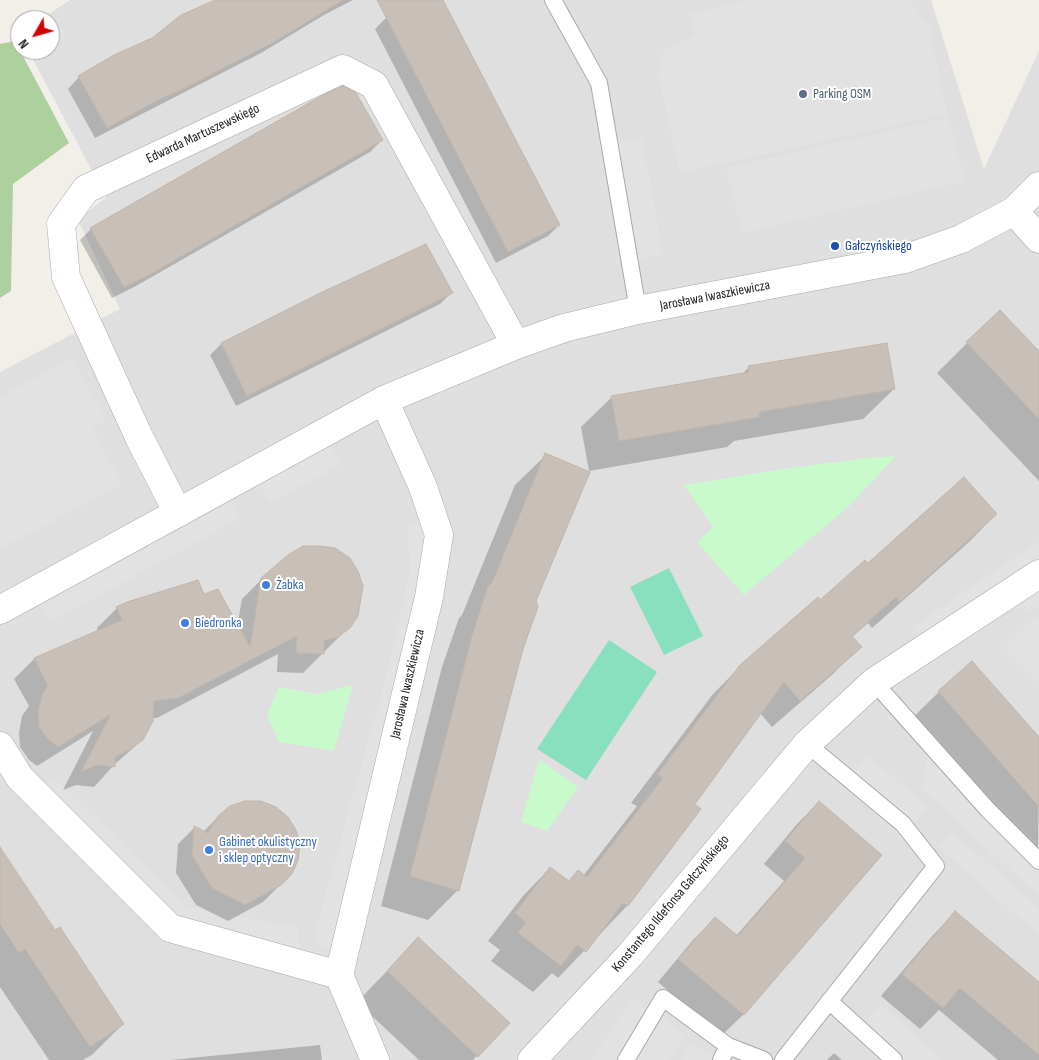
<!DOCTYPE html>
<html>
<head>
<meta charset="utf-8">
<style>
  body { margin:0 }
  #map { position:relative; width:1039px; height:1060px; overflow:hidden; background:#f2efe9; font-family:"Sofia Sans Condensed",sans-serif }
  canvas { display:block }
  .north { position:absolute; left:10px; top:10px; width:50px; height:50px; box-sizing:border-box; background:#fff; border:1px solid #a7a7a7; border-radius:50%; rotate:232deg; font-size:14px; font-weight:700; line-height:20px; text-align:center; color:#222 }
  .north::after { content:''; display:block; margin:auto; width:18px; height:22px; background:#d40000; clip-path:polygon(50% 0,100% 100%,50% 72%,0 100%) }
</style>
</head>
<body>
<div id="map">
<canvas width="1039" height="1060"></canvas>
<div class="north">N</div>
</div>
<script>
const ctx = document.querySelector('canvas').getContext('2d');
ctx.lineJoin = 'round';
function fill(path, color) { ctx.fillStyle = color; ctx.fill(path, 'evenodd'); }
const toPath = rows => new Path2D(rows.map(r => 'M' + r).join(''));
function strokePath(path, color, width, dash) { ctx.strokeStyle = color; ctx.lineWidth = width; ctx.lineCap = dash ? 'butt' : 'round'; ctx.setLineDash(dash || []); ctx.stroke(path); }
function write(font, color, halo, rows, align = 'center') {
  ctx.font = font + ' "Sofia Sans Condensed",sans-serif'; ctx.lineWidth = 4; ctx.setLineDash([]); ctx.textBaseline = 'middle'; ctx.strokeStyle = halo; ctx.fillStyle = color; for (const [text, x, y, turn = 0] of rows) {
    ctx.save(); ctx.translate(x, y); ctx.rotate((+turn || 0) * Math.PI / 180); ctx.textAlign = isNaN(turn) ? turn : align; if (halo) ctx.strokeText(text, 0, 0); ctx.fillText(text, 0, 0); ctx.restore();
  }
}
fill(toPath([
  [70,0,931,0,984,169,1039,51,1039,1060,0,1060,0,372,120,309,78,220,106,197,28,50,50,50,50,20,40,20]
]), '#e0dfdf');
fill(toPath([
  [15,41,69,143,13,184,11,291,0,298,0,44]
]), '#add19e');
fill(toPath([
  [896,456,849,506,744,595,697,542,713,527,684,485,769,471,867,458],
  [353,685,334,751,279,742,267,714,279,687,317,694],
  [539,759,578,787,547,831,521,822]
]), '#c8facc');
fill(toPath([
  [669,568,703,636,664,655,630,587],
  [609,640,657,672,586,780,537,749]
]), '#88e0be');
fill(toPath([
  [750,0,909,0,930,28,947,114,680,173,658,74,663,51,693,36,690,14],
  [949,117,965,181,742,233,726,168],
  [642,138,663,254,639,259,617,142],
  [72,358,106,420,0,477,0,397],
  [92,428,122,484,0,549,0,478],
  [331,446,341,464,269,503,259,485],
  [231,502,239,519,50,622,40,604],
  [408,525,425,526,431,540,334,947,323,949,314,936,386,676,410,572],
  [1039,541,1039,564,925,641,912,627],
  [1039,582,1039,606,1028,613,1019,595],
  [1036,616,1039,619,1039,684,1004,648],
  [933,731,1039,845,1039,896,921,788],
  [867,755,928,807,914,823,853,771],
  [53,777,186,907,297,927,300,956,174,924,39,789],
  [952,832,1039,908,1039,935,938,847],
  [632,998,687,1034,670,1060,592,1060],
  [880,1005,943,1060,902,1060,862,1026],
  [691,1043,720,1060,681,1060]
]), '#e2e2e2');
fill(toPath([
  [219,0,353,0,324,15,261,53,95,138,68,89,79,77,152,39],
  [420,0,442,0,559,225,548,236,496,263,375,29,386,18],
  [382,140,370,152,136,286,112,298,80,240,91,229],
  [451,293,440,304,236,406,210,355,221,344],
  [967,343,1039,353,1039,481,937,373],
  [748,368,894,389,863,419,734,441,727,447,589,471,581,427,612,397,741,375],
  [546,455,535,601,458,890,428,920,381,906,442,667,459,618,462,615,515,485],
  [996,514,969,542,872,628,868,623,852,637,860,646,833,674,772,727,760,713,694,804,699,809,627,906,558,978,552,973,533,992,491,961,500,950,488,941,523,896,550,868,568,882,578,872,583,876,637,806,631,803,713,694,741,666,868,565],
  [262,579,349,627,303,673,277,672,278,654,157,718,152,718,142,740,114,765,94,787,76,785,63,790,93,731,37,766,29,760,20,747,19,733,22,716,29,706,14,679,34,659,98,632,97,628,117,608,203,595,237,627,242,599],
  [972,663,1039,739,1038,870,908,722,939,692],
  [819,802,880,855,743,1015,721,1036,658,982,693,940,715,918,736,936,784,881,764,864,797,824],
  [219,816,291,874,263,902,228,921,196,905,176,873,178,844,194,828,203,832],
  [0,849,55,932,123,1024,93,1054,83,1060,49,1060,0,987],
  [955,913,1039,984,1039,1060,998,1060,939,1010,920,1029,881,996,934,934],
  [418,939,508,1023,473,1060,419,1060,357,1002],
  [320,1045,322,1060,171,1060],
  [834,1053,842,1060,827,1060]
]), '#0003');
const building = toPath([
  [215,0,343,0,274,42,183,89,158,100,107,128,78,76,114,55,152,38,181,15,215,0],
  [377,0,443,0,560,225,508,252,377,0],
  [343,86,356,93,383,140,149,275,124,287,90,228,323,95,343,86],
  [426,244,453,293,247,396,221,343,318,294,426,244],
  [1000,310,1039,351,1039,419,966,342,1000,310],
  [887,343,895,389,759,412,759,417,619,441,611,396,749,372,748,366,887,343],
  [545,453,590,472,536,601,538,607,523,649,459,891,410,876,472,636,488,586,492,583,545,453],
  [964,477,997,514,900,602,896,597,852,636,862,647,800,701,784,682,695,804,701,809,628,906,623,903,586,952,577,945,561,966,518,933,526,922,515,913,550,867,569,881,578,870,587,877,663,778,657,775,740,665,818,597,820,600,865,560,868,563,964,477],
  [303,546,320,546,335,548,350,558,358,571,363,586,358,616,350,628,338,637,324,641,324,654,296,653,297,636,178,698,154,701,153,721,143,740,127,751,115,757,115,767,96,765,81,772,111,714,58,747,49,740,43,733,39,727,38,713,42,694,48,686,34,658,122,620,116,607,127,602,198,580,204,594,218,589,250,647,261,578,288,555,303,546],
  [972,661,1039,737,1039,807,938,691,972,661],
  [245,801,261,801,276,807,288,817,296,830,300,845,298,860,292,874,281,885,245,905,212,888,192,855,194,826,208,833,218,816,230,806,245,801],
  [819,801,882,855,744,1015,678,959,715,917,738,936,805,858,785,841,819,801],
  [0,847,55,930,60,927,124,1024,90,1047,25,949,19,953,0,924,0,847],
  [955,911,1039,982,1039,1055,960,988,943,1008,902,974,955,911],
  [418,937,510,1023,478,1057,387,971,418,937]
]);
fill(building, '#c7bfb8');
strokePath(building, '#c4b6ab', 1);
const service = toPath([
  [553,0,599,83,638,310],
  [874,682,988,810,1039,861],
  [829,1001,894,1060],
  [626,1060,663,998,728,1046],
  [721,1060,728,1046,764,1060],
  [783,1060,936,866,903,824,807,744]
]);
const minor = toPath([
  [1014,211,1039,239],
  [178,513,139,437,66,277,61,224,86,189,343,69,374,85,516,345],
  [0,610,384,400,516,345,564,328,638,310,905,259,961,239,1014,211,1039,186],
  [0,746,20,778,170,928,339,975],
  [375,1060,339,975,429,597,439,535,423,487,384,400],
  [532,1060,630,955,807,744,874,682,1039,574]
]);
strokePath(service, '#a9a9a9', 18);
strokePath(minor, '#a9a9a9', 29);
strokePath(service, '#fff', 16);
strokePath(minor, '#fff', 28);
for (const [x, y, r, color] of [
  [803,94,5,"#5c6f8a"],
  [835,246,5,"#1a4fb4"],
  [266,585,5,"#3f7fe0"],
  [185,623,5,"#3f7fe0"],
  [209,850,5,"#3f7fe0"]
]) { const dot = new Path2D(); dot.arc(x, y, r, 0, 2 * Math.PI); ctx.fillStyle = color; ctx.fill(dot); strokePath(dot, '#fff', 2); }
write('14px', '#4e5e75', '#fff', [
  ["Parking OSM",813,94]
], 'left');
write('14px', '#222', '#fff', [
  ["Edwarda Martuszewskiego",203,134,-25],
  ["Jarosława Iwaszkiewicza",715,296,-11],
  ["Jarosława Iwaszkiewicza",408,684,-77],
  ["Konstantego Ildefonsa Gałczyńskiego",671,904,-50]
]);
write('14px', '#164399', '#fff', [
  ["Gałczyńskiego",845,246]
], 'left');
write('14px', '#366cbe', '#fff', [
  ["Żabka",276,585],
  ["Biedronka",195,623],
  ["Gabinet okulistyczny",219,842],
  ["i sklep optyczny",219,858]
], 'left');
</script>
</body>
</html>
